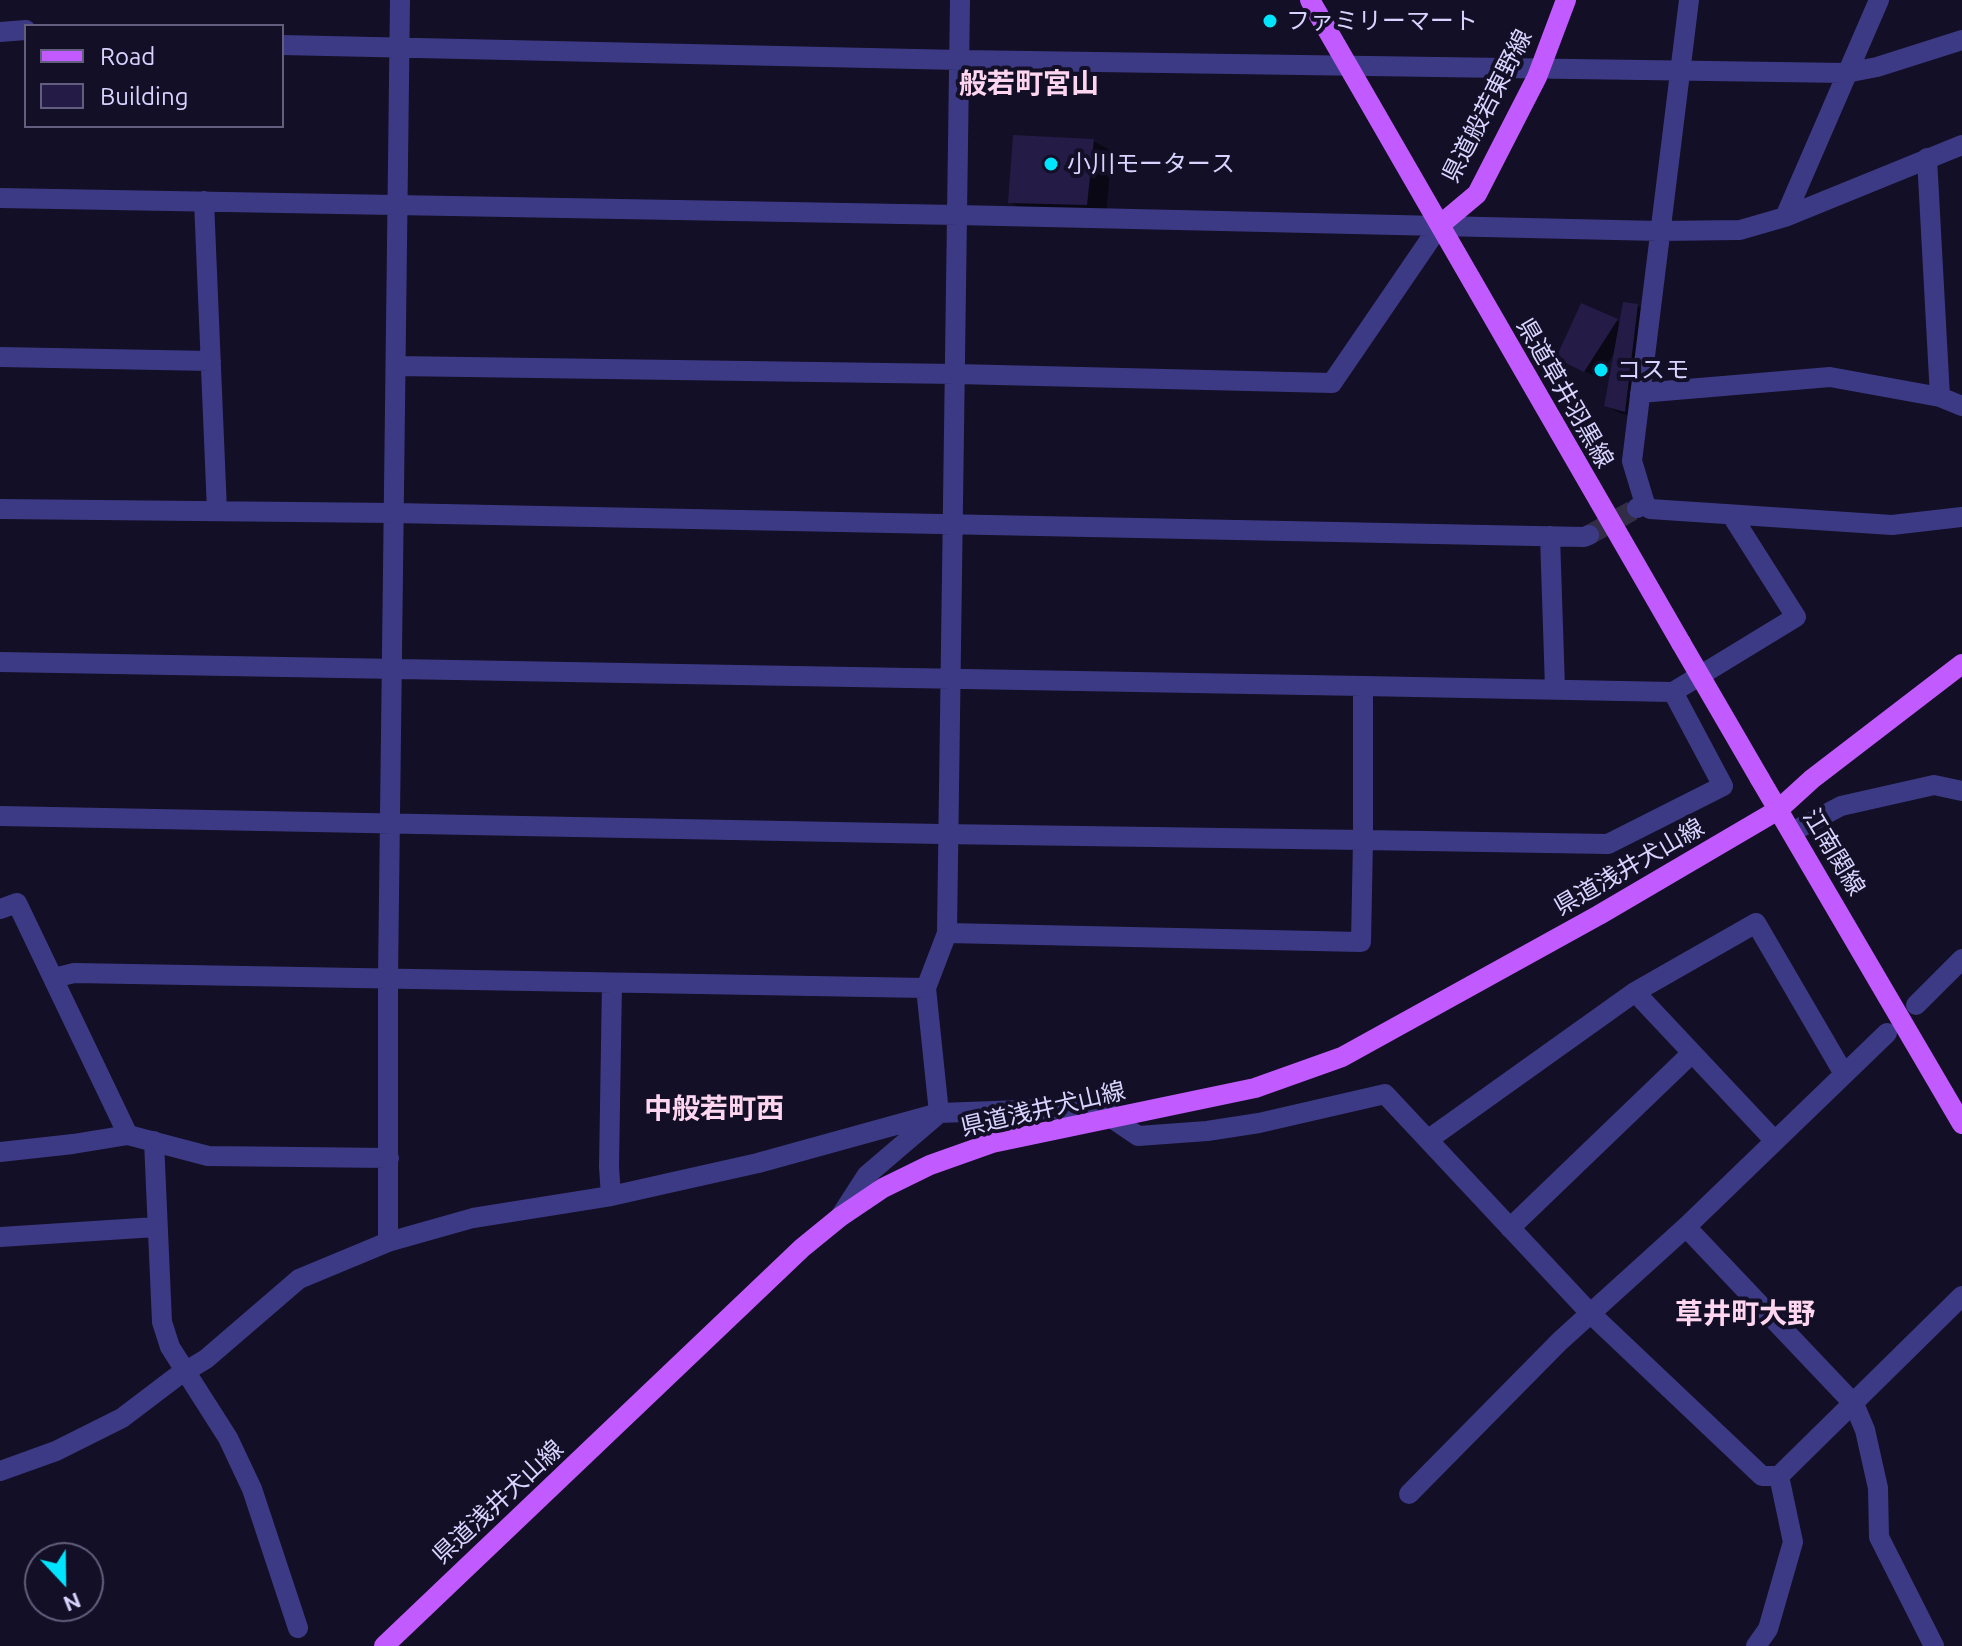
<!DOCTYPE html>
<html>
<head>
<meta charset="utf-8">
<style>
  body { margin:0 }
  #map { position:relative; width:1962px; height:1646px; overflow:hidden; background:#130f26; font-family:Ubuntu,sans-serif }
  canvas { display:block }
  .legend { position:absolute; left:24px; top:24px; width:260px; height:104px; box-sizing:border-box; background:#130f26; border:2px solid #625e7d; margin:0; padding:10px 14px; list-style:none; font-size:24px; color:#d9d4ff }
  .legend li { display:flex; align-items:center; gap:16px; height:40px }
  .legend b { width:40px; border:2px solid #625e7d }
  .north { position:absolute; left:24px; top:1542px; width:80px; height:80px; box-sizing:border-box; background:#130f26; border:2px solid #625e7d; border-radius:50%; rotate:158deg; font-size:22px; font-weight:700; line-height:32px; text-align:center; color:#d9d4ff }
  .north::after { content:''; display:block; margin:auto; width:28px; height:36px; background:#00e5ff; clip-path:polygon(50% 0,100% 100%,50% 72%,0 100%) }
</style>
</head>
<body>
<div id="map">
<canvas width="1962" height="1646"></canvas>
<ul class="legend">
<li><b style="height:10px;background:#c25bff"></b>Road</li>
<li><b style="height:22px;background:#241b47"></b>Building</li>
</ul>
<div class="north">N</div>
</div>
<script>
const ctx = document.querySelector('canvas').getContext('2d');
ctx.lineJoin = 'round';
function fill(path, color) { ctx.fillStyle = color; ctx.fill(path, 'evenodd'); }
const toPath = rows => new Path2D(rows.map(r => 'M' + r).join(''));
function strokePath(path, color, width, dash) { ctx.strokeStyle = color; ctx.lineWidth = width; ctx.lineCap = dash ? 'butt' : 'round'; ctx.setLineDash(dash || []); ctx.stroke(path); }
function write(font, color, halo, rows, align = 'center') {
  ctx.font = font + ' Ubuntu,"Noto Sans JP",sans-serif'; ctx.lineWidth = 8; ctx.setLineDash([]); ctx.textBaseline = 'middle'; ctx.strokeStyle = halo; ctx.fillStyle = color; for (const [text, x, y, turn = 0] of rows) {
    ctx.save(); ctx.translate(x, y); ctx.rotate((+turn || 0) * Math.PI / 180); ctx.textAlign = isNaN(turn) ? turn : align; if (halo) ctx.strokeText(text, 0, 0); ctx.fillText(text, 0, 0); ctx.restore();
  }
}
fill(toPath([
  [1093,141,1112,151,1106,214,1028,213,1010,202],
  [1638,306,1651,314,1638,418,1620,413,1606,405,1617,349,1598,378,1558,357,1617,321,1621,323]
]), '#0007');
fill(toPath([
  [1013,135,1094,139,1087,205,1008,203],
  [1623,302,1638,304,1625,412,1604,406],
  [1581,303,1618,319,1584,372,1556,358]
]), '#241b47');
strokePath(toPath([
  [1589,535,1637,508]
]), '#312d47', 20, [20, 10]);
strokePath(toPath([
  [0,32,26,30],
  [282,45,960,60,1846,73,1877,67,1962,40],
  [1927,158,1940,397,1962,406],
  [0,198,958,215,1659,231,1740,230,1785,217,1962,145],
  [204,201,217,511],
  [1785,217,1879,0],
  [0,357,211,361],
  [396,366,956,374,1332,383,1440,225],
  [1640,393,1830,377,1940,397],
  [1645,504,1650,509,1892,525,1962,517],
  [1637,508,1645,504,1632,461,1689,0],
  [0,509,394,513,1584,537,1589,535],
  [1550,536,1555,688],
  [0,662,1363,686],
  [1673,692,1796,617,1732,516],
  [0,816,941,834,1363,840,1608,844,1723,786,1673,692,1363,686,1363,840,1361,942,947,933],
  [1792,832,1841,806,1934,785,1962,791],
  [0,909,17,903,128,1135],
  [54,978,74,973,926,988],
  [1635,992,1774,1140],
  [1916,1005,1962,959],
  [939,1113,926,988,947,933,960,0],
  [1429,1139,1635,992,1756,923,1844,1074],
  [154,1141,162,1322,170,1347,228,1438,252,1489,298,1628],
  [0,1152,73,1144,128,1135,208,1156,389,1158],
  [611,1196,609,1167,612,983],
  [840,1217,867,1175,936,1116],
  [1686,1227,1854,1404,1865,1430,1878,1488,1879,1537,1934,1646],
  [1510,1228,1692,1053],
  [0,1237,156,1227],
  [388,1242,388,978,400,0],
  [0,1471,56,1451,122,1418,176,1377,206,1359,299,1279,388,1242,473,1218,611,1196,758,1163,939,1113,1104,1107,1113,1119,1138,1136,1207,1131,1259,1123,1385,1094,1590,1313,1762,1476,1779,1476,1962,1296],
  [1409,1494,1560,1341,1686,1227,1887,1033],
  [1756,1646,1768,1629,1793,1542,1779,1476]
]), '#3d3a85', 20);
strokePath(toPath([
  [1310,0,1681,643],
  [1440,225,1477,194,1537,77,1566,0],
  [1760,779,1962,1124],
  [384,1646,802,1248,840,1217,883,1188,930,1165,992,1143,1255,1088,1342,1057,1599,915,1778,810,1812,779,1962,664]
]), '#c25bff', 20);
strokePath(toPath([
  [1681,643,1760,779]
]), '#c25bff', 20);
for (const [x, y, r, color] of [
  [1270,21,8,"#00e5ff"],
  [1051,164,8,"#00e5ff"],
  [1601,370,8,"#00e5ff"]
]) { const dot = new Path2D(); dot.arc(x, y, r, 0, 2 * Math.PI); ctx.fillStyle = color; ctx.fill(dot); strokePath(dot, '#130f26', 3); }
write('24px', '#d9d4ff', '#130f26', [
  ["ファミリーマート",1286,21],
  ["小川モータース",1067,164],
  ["コスモ",1617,370]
], 'left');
write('24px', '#d9d4ff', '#130f26', [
  ["県道般若東野線",1487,106,-63],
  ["県道草井羽黒線",1565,393,60],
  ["江南関線",1834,852,59],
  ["県道浅井犬山線",1629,867,-30],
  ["県道浅井犬山線",1043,1109,-13],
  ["県道浅井犬山線",498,1502,-43]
]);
write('bold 28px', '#ffd6f0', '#130f26', [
  ["般若町宮山",1029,84],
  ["中般若町西",714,1109],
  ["草井町大野",1745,1314]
]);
</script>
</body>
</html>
